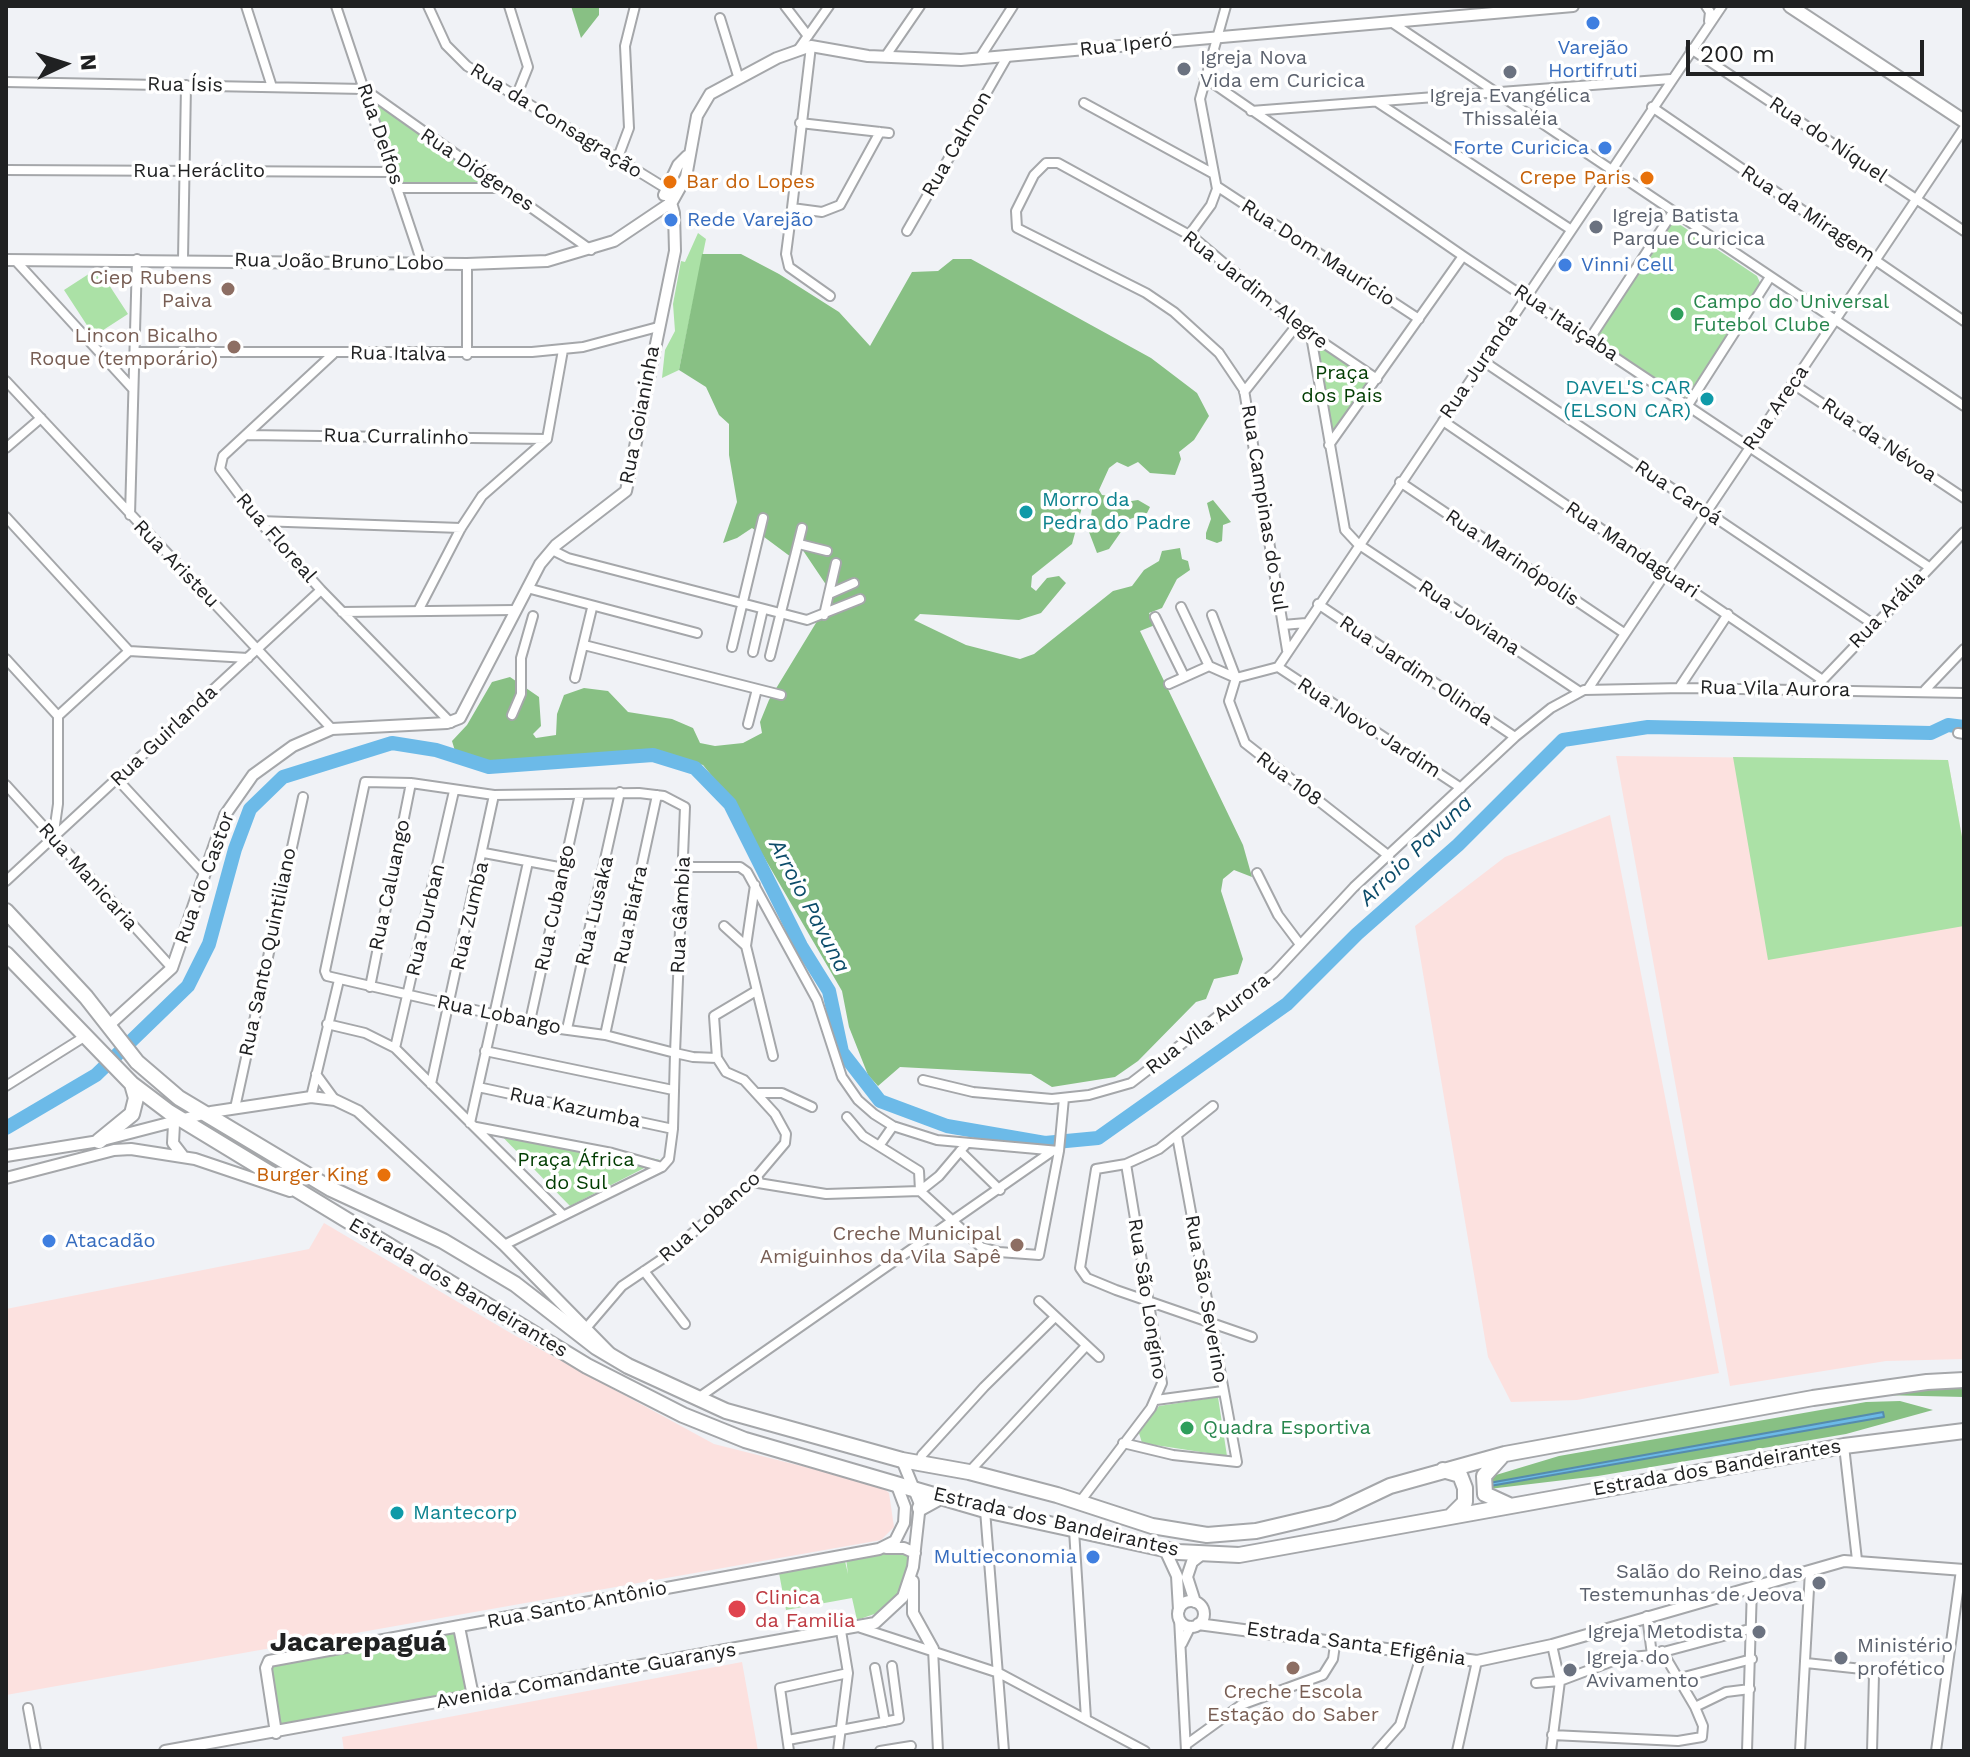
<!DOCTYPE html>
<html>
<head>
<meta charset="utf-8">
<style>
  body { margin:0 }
  #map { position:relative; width:1970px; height:1757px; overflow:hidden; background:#f0f2f6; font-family:"Work Sans",sans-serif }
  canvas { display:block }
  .frame { position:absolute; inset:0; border:8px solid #202122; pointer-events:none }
  .north { position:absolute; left:24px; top:24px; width:80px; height:80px; -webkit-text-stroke:6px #fff; paint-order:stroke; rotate:86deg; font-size:22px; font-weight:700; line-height:32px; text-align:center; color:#202122 }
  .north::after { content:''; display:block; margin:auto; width:28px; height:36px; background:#202122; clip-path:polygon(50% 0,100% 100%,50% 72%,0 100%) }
  .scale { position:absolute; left:1686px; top:40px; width:238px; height:36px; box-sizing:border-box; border:4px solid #202122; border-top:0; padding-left:10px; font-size:24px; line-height:28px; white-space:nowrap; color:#202122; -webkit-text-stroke:6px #fff; paint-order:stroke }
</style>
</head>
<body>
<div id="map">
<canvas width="1970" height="1757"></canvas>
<div class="frame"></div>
<div class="north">N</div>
<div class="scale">200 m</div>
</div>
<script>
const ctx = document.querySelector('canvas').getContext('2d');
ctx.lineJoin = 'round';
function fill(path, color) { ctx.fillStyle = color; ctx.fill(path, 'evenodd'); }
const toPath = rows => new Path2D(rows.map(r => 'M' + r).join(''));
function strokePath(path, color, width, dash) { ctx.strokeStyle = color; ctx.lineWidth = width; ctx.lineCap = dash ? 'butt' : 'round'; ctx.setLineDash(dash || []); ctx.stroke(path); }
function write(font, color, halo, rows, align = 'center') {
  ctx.font = font + ' "Work Sans",sans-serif'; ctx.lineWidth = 7; ctx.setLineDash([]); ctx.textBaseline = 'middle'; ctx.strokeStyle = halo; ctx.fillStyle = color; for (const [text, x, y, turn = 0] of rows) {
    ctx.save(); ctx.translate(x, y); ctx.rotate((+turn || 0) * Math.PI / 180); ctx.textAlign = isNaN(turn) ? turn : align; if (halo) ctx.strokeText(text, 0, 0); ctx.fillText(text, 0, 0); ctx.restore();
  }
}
fill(toPath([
  [1616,756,1948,760,1964,848,1964,1359,1886,1361,1730,1386],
  [1610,815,1719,1373,1577,1400,1511,1402,1488,1357,1415,926,1505,857],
  [324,1223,514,1335,714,1444,881,1486,889,1493,894,1527,881,1540,6,1695,6,1309,309,1249],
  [742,1662,758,1751,344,1751,342,1737]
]), '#fce1df');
fill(toPath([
  [364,89,503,188,399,188],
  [1673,220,1757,276,1762,287,1685,398,1594,337],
  [698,233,706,239,679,370,662,378,665,350,675,331,673,304,681,261,685,262],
  [98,268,128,314,94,336,64,290],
  [1311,335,1375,379,1330,446],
  [1733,757,1948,760,1964,848,1964,926,1768,960],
  [490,1124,660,1160,570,1206],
  [1218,1397,1227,1456,1142,1443,1139,1433,1159,1406],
  [897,1550,912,1555,898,1598,886,1610,857,1620,852,1598,786,1610,779,1573,845,1561,848,1574,846,1558],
  [456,1632,467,1695,277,1732,268,1676,274,1661]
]), '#abe1a6');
fill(toPath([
  [571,6,599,6,599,15,581,38],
  [702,254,741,254,779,274,839,312,870,346,912,272,938,271,953,259,971,259,1151,358,1197,393,1209,416,1194,440,1179,452,1181,459,1175,475,1150,473,1138,462,1128,467,1117,462,1109,468,1099,490,1102,495,1118,497,1125,502,1138,500,1150,507,1147,513,1130,519,1109,549,1097,553,1089,532,1092,509,1088,505,1082,507,1072,544,1032,576,1031,587,1036,591,1047,578,1059,576,1066,583,1041,613,1019,620,920,614,914,620,966,645,1020,659,1034,654,1113,591,1132,586,1144,570,1159,561,1162,551,1180,548,1182,559,1188,561,1190,570,1177,579,1162,608,1149,613,1155,625,1140,631,1243,845,1252,877,1234,870,1223,879,1221,891,1243,959,1238,974,1214,979,1206,999,1196,1002,1138,1061,1115,1077,1052,1087,1031,1074,900,1067,878,1086,868,1075,849,1027,842,991,729,797,703,765,649,751,489,763,455,751,452,741,467,725,492,682,510,677,539,697,541,726,533,734,536,738,556,735,557,714,564,695,584,688,608,691,628,712,672,719,693,728,700,743,715,746,743,743,762,733,760,722,769,700,833,595,802,549,791,557,752,528,737,538,723,543,737,502,729,455,729,424,719,415,706,387,679,370],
  [1213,500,1231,522,1223,525,1222,541,1217,543,1206,539,1206,533,1211,519,1207,503],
  [1964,1384,1964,1397,1881,1395],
  [1900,1401,1933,1410,1846,1434,1598,1476,1489,1489,1486,1478,1559,1456,1866,1402]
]), '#88c084');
const water = toPath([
  [1883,1412,1884,1417,1490,1486,1489,1483,1883,1412]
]);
fill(water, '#6cbae8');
strokePath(water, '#558cad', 2);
strokePath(toPath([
  [6,1128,96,1075,188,986,209,944,235,849,250,809,283,777,392,743,436,750,489,767,653,755,695,768,730,804,801,946,829,991,842,1052,880,1101,947,1126,1045,1143,1098,1138,1287,1004,1357,934,1458,845,1563,740,1648,727,1931,733,1948,725,1964,727]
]), '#6cbae8', 14);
const minor = toPath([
  [246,6,272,87],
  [336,6,422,263],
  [428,6,446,45,467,66,667,189],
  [509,6,528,67,516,97],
  [785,6,808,36],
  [1706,6,1710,12,1709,21],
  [720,18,738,76],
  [1391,22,1964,406],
  [811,46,792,208,822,212,840,205,880,132],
  [1691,49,1964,231],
  [798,50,829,6],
  [885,57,920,6],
  [979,59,1013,6],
  [1204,77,1463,256,1929,567],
  [6,82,364,89,591,250],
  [1377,102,1570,229],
  [1084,103,1214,174],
  [1652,107,1964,321],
  [1251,111,1671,79],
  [800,123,889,133],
  [617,160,629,128,625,46,635,6],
  [6,170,393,172],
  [1218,187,1419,319],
  [399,188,502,188],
  [792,208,786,254,789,267,830,296],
  [907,231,1007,57],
  [1189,235,1211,205,1217,189,1200,99,1226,6],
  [183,259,186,85],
  [15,260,133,389],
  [1311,336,1345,530,1358,544,1580,692],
  [1589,340,1673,212],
  [135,352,532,352,583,347,658,327],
  [333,354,223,456,220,469,259,521,321,590,451,723],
  [467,355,467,264],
  [1483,361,1873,624],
  [6,381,332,729],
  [1793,384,1964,498],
  [1244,392,1297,325],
  [1688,405,1770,277],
  [1443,421,1821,679],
  [246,435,547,439],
  [1329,445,1463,256],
  [6,448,41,418],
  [1400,482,1624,633],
  [130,515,137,259],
  [6,517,129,651],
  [259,521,461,528],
  [799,544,827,551],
  [552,550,568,558,807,620,860,599],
  [527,588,697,633],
  [829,594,854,583],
  [1318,604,1515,737],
  [1181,607,1209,666,1236,678,1278,667],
  [418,611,461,528,482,496,547,439,563,350],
  [342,612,515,610],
  [824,615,836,563],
  [1212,615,1236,678,1229,701,1245,743,1389,856],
  [1155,617,1184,676],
  [1283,625,1306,623],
  [584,645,781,695],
  [732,647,763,518],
  [1287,650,1244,390,1219,353,1174,312,1146,293,1017,228,1016,211,1034,175,1046,163,1058,163,1193,237,1297,325,1377,379],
  [753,652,763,609],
  [770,656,802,528],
  [6,659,58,716],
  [1278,667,1722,6],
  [1278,667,1461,788],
  [575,678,592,608],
  [1169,684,1209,666],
  [1679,688,1728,614],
  [1588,689,1964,128],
  [1813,690,1964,532],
  [1925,690,1964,649],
  [512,715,521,694,521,658,533,616],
  [748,724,757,689],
  [1958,733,1964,734],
  [118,780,204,873],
  [6,785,172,968],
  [53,839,58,804,58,716,129,651,248,658],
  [484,853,564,868],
  [684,867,740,867,747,872,817,1000,842,1077,858,1100,874,1114,893,1126,937,1140,1059,1151],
  [1257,873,1278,915,1299,943],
  [6,881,321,590],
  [724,926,746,946,773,1056],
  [746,946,755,885],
  [370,987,411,783],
  [530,1021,580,794],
  [327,1024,365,1033,395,1048,563,1215],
  [567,1029,620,792],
  [605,1035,657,795],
  [395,1048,454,791],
  [485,1051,673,1090],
  [316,1074,335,1100],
  [923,1080,973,1092,1052,1099,1089,1095,1131,1083,1274,973,1354,887,1515,737,1551,708,1584,690,1683,688,1964,693],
  [431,1084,494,795],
  [6,1086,84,1037],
  [478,1087,673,1129],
  [757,1093,782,1093,812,1107],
  [311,1097,339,980],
  [1213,1106,1159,1149,1126,1164,1096,1169,1080,1268,1087,1278,1116,1290,1252,1337],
  [235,1108,303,797],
  [847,1117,863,1136,919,1171,920,1191],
  [470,1123,528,862],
  [476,1127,612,1153,662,1167],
  [879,1146,893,1126],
  [960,1151,1000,1190],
  [752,1182,826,1194,920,1191],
  [920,1191,981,1247,999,1252,1039,1255,1059,1151,1064,1098],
  [920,1191,939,1176,967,1143],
  [504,1245,662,1167,669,1159,673,1129,675,1053,685,807,664,796,639,793,494,795,411,783,365,782,325,971,327,976,553,1028,605,1035,675,1053,693,1057,717,1058],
  [644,1271,685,1324],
  [1039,1301,1099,1357],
  [587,1327,622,1286,662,1259,752,1182,785,1143,786,1134,775,1114,744,1080,726,1072,717,1058,714,1016,756,991],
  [698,1398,1051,1152],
  [1156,1400,1223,1391],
  [1123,1443,1173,1455,1237,1462,1177,1136],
  [1844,1446,1857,1560],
  [919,1463,922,1455,984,1387,1055,1317],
  [969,1472,1086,1346],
  [1079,1503,1151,1408,1162,1383,1126,1164],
  [985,1510,1004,1751],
  [1074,1530,1086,1719],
  [1647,1616,1652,1655],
  [1179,1618,1186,1751],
  [861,1628,999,1673,1145,1751],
  [1182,1644,1191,1626],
  [933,1649,938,1751],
  [1806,1663,1862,1669,1874,1675,1872,1751],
  [875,1668,885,1722],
  [1680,1678,1752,1659],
  [1536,1683,1560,1681,1621,1658,1652,1655,1753,1628],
  [1695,1707,1726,1692,1750,1689],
  [28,1708,36,1751],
  [1552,1735,1678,1741,1702,1737,1703,1726,1695,1707,1662,1651],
  [788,1740,899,1719,892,1666],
  [1187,1744,1241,1705,1323,1675,1333,1659,1335,1645],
  [789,1751,780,1688,848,1673],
  [838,1751,848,1673,841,1631],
  [880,1751,911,1746],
  [1377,1751,1400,1725,1421,1656],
  [1457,1751,1477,1661],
  [1551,1751,1560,1681,1552,1645],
  [1747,1751,1752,1587],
  [1800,1751,1810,1571],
  [1936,1751,1961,1570]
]);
const tertiary = toPath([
  [664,195,678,165,687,156],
  [6,260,467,264,547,261,614,241,672,202,686,177,697,116,710,94,777,58,811,46,868,56,961,60,1573,6],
  [108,1026,172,968,225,815,253,775,293,746,332,729,447,723,460,718,540,564,556,545,626,491,675,251,674,213,667,189],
  [174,1124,173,1143,183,1156],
  [6,1156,99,1141,211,1112,311,1097,335,1100,358,1111,504,1245,609,1352],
  [6,1178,114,1150,131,1149,195,1159,290,1191],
  [886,1548,904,1548,915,1553],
  [1165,1550,1177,1576,1179,1610],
  [913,1581,913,1613,933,1649],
  '1178 1614a13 13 0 1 1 26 0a13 13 0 1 1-26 0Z',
  [1195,1602,1187,1577,1192,1562,1201,1555],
  [1198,1624,1477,1661,1552,1645,1844,1561,1964,1570],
  [459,1627,473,1696],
  [276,1733,266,1668,269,1661,879,1549,895,1541,904,1523,905,1507,896,1483],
  [165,1751,875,1623,903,1597,913,1567,920,1504,902,1460]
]);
const secondary = toPath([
  [1790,6,1964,121]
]);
const primary = toPath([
  [6,911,86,997,137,1062,179,1098,331,1189,443,1241,515,1284,596,1347,628,1366,726,1411,902,1460,969,1472,1057,1495,1152,1526,1207,1535,1256,1531,1333,1513,1390,1486,1505,1454,1813,1398,1927,1382,1964,1380],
  [6,954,132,1084,169,1112,587,1366,683,1415,745,1440,985,1510,1178,1552,1239,1555,1844,1446,1964,1431],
  [99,1141,132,1114,136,1098,132,1084],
  [1501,1457,1484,1476,1485,1494,1509,1505],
  [1443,1470,1460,1475,1465,1488,1465,1502,1451,1516],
  [920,1508,940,1497]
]);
strokePath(minor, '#a5a7aa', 12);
strokePath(tertiary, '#a5a7aa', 14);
strokePath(secondary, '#a5a7aa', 16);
strokePath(primary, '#a5a7aa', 18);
strokePath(minor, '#fff', 8);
strokePath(tertiary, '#fff', 10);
strokePath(secondary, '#fff', 12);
strokePath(primary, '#fff', 14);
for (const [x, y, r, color] of [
  [1593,23,8,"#3f7fe0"],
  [1184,69,8,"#6b7280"],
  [1510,72,8,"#6b7280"],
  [1605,148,8,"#3f7fe0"],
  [1647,178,8,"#e8710a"],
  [670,182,8,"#e8710a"],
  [671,220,8,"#3f7fe0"],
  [1596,227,8,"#6b7280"],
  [1565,265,8,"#3f7fe0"],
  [228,289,8,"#8d6e63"],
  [1677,314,8,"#2e9e5b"],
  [234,347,8,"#8d6e63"],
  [1707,399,8,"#0f9aa8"],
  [1026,512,8,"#0f9aa8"],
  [384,1175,8,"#e8710a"],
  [49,1241,8,"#3f7fe0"],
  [1017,1245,8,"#8d6e63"],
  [1187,1428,8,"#2e9e5b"],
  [397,1513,8,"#0f9aa8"],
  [1093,1557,8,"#3f7fe0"],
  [1819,1583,8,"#6b7280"],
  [737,1609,10,"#e0444e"],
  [1759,1632,8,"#6b7280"],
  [1841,1658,8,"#6b7280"],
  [1293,1668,8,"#8d6e63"],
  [1570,1670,8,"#6b7280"]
]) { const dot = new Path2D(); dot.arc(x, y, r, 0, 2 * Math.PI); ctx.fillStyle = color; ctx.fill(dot); strokePath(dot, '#fff', 3); }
write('20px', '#202122', '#fff', [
  ["Rua Iperó",1126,45,-6],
  ["Rua Ísis",185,85,1],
  ["Rua da Consagração",556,121,32],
  ["Rua Delfos",380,134,71],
  ["Rua do Níquel",1828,140,34],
  ["Rua Calmon",957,144,-60],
  ["Rua Diógenes",477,170,34],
  ["Rua Heráclito",199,171],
  ["Rua da Miragem",1808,214,34],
  ["Rua Dom Mauricio",1318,253,33],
  ["Rua João Bruno Lobo",339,262,1],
  ["Rua Jardim Alegre",1255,290,38],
  ["Rua Itaiçaba",1566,323,34],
  ["Rua Italva",398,354,1],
  ["Rua Juranda",1479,366,-56],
  ["Rua Areca",1776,408,-55],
  ["Rua Goianinha",640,415,-79],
  ["Rua Curralinho",396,437,1],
  ["Rua da Névoa",1879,440,34],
  ["Rua Caroá",1678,493,34],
  ["Rua Campinas do Sul",1264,508,81],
  ["Rua Floreal",276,538,49],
  ["Rua Mandaguari",1632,550,34],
  ["Rua Marinópolis",1512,558,34],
  ["Rua Aristeu",176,564,46],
  ["Rua Arália",1887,610,-46],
  ["Rua Joviana",1469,618,34],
  ["Rua Jardim Olinda",1416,671,34],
  ["Rua Vila Aurora",1775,689,1],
  ["Rua Novo Jardim",1369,728,33],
  ["Rua Guirlanda",164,736,-43],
  ["Rua 108",1289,779,37],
  ["Rua Manicaria",88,877,48],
  ["Rua do Castor",205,878,-70],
  ["Rua Caluango",390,885,-78],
  ["Rua Cubango",555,908,-78],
  ["Rua Lusaka",595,911,-77],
  ["Rua Biafra",631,915,-78],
  ["Rua Gâmbia",681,915,-87],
  ["Rua Zumba",470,916,-77],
  ["Rua Durban",426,920,-77],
  ["Rua Santo Quintiliano",268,952,-78],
  ["Rua Lobango",499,1015,12],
  ["Rua Vila Aurora",1208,1024,-38],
  ["Rua Kazumba",575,1108,12],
  ["Rua Lobanco",710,1217,-41],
  ["Estrada dos Bandeirantes",458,1288,31],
  ["Rua São Longino",1147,1299,81],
  ["Rua São Severino",1206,1299,80],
  ["Estrada dos Bandeirantes",1717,1468,-10],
  ["Estrada dos Bandeirantes",1056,1522,13],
  ["Rua Santo Antônio",577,1605,-11],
  ["Estrada Santa Efigênia",1356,1644,8],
  ["Avenida Comandante Guaranys",586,1676,-10]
]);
write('20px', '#366cbe', '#fff', [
  ["Varejão",1593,48,"center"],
  ["Hortifruti",1593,71,"center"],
  ["Forte Curicica",1589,148,"right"],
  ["Rede Varejão",687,220],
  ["Vinni Cell",1581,265],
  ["Atacadão",65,1241],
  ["Multieconomia",1077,1557,"right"]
], 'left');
write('20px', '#5b616d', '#fff', [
  ["Igreja Nova",1200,58],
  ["Vida em Curicica",1200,81],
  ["Igreja Evangélica",1510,96,"center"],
  ["Thissaléia",1510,119,"center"],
  ["Igreja Batista",1612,216],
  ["Parque Curicica",1612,239],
  ["Salão do Reino das",1803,1572,"right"],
  ["Testemunhas de Jeova",1803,1595,"right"],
  ["Igreja Metodista",1743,1632,"right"],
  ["Ministério",1857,1646],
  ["profético",1857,1669],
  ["Igreja do",1586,1658],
  ["Avivamento",1586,1681]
], 'left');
write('20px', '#c56008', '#fff', [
  ["Crepe Paris",1631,178],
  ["Bar do Lopes",686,182,"left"],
  ["Burger King",368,1175]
], 'right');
write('20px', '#785e54', '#fff', [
  ["Ciep Rubens",212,278],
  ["Paiva",212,301],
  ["Lincon Bicalho",218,336],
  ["Roque (temporário)",218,359],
  ["Creche Municipal",1001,1234],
  ["Amiguinhos da Vila Sapê",1001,1257],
  ["Creche Escola",1293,1692,"center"],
  ["Estação do Saber",1293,1715,"center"]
], 'right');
write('20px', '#27864d', '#fff', [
  ["Campo do Universal",1693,302],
  ["Futebol Clube",1693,325],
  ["Quadra Esportiva",1203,1428]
], 'left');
write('20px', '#003c01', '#fff', [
  ["Praça",1342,373],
  ["dos Pais",1342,396],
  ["Praça África",576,1160],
  ["do Sul",576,1183]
]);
write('20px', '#0d838f', '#fff', [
  ["DAVEL'S CAR",1691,388,"right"],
  ["(ELSON CAR)",1691,411,"right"],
  ["Morro da",1042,500],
  ["Pedra do Padre",1042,523],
  ["Mantecorp",413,1513]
], 'left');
write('20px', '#be3a42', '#fff', [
  ["Clinica",755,1598],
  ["da Familia",755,1621]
], 'left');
write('italic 22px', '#0c4c6a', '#fff', [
  ["Arroio Pavuna",1416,851,-44],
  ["Arroio Pavuna",809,906,62]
]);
write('bold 28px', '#202122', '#fff', [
  ["Jacarepaguá",358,1643]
]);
</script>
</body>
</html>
